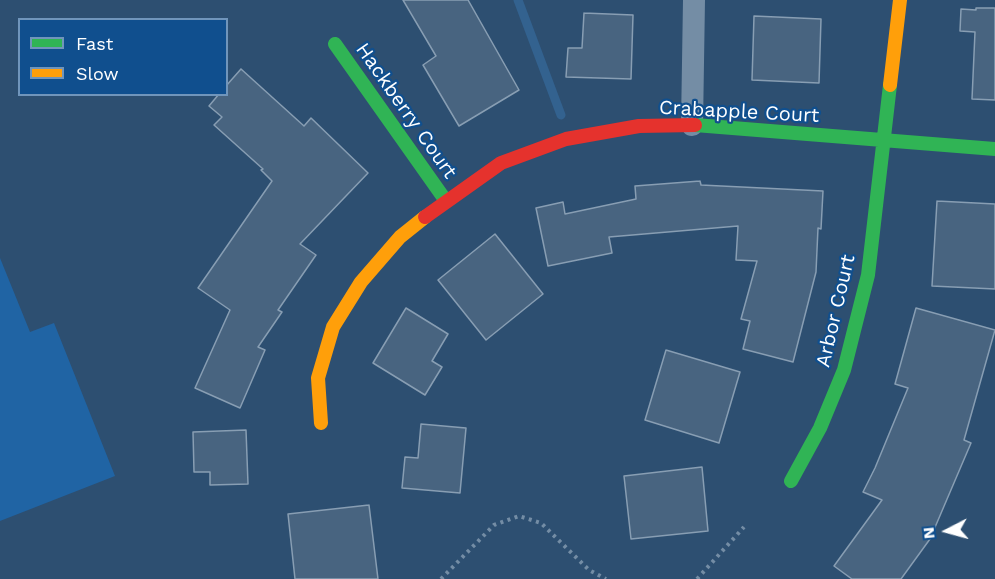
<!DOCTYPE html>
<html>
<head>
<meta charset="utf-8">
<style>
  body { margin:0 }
  #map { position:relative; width:995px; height:579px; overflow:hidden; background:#2d4f71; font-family:"Work Sans",sans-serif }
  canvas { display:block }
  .legend { position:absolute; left:18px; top:18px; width:210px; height:78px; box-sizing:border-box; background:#104f8e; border:2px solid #7095bb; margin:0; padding:8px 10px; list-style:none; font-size:18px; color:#fff }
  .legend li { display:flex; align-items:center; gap:12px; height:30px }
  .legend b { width:30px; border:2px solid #7095bb }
  .north { position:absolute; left:917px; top:501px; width:60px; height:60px; -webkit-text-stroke:4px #104f8e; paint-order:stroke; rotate:264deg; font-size:16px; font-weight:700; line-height:24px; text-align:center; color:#fff }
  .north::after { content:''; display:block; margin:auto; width:21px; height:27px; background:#fff; clip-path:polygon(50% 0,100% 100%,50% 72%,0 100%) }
</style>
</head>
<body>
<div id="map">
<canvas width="995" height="579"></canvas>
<ul class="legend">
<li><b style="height:8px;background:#30b455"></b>Fast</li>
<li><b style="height:8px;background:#ff9f0a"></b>Slow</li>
</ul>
<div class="north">N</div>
</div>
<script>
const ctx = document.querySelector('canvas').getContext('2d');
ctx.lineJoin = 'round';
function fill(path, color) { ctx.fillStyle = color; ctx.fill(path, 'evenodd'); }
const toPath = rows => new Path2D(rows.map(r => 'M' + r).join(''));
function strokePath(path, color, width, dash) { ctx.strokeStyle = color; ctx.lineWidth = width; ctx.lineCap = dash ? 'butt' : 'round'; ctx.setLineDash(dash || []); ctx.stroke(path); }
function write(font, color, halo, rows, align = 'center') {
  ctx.font = font + ' "Work Sans",sans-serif'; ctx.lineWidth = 4.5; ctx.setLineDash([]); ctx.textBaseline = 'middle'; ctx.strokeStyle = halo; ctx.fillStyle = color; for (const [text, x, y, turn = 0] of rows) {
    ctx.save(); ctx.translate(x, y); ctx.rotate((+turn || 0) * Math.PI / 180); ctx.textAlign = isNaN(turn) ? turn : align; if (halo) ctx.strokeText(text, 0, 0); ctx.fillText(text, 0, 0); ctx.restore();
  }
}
fill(toPath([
  [0,258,30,332,54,323,115,476,0,521]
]), '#2064a4');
strokePath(toPath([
  [518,0,561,115]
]), '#33628f', 9);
const building = toPath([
  [403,0,468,0,519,90,459,126,423,65,436,56,403,0],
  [976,8,995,8,995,100,972,99,975,32,960,31,961,9,976,10,976,8],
  [584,13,633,15,631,79,566,77,568,48,582,48,584,13],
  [754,16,821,19,819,83,752,80,754,16],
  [241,69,304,126,311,118,368,173,300,244,316,255,278,310,282,312,258,347,265,350,240,408,195,388,230,310,198,288,272,181,261,170,263,169,214,125,222,117,209,106,219,94,226,94,226,86,241,69],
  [700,181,701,185,823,191,821,229,818,228,816,272,793,362,743,349,750,321,741,319,757,261,736,260,738,226,609,237,612,253,548,266,536,208,563,202,565,214,636,199,635,186,700,181],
  [937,201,995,204,995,289,932,286,937,201],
  [495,234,543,294,486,340,438,280,495,234],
  [406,308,448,334,432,361,442,367,425,395,373,363,406,308],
  [916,308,995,330,964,440,971,443,930,539,901,579,852,579,834,566,882,500,863,492,875,468,908,388,895,384,916,308],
  [666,350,740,372,719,443,645,420,666,350],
  [421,424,466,428,460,493,402,488,405,457,418,458,421,424],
  [246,430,248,484,210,485,210,472,194,472,193,432,246,430],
  [702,467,708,531,631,539,624,476,702,467],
  [369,505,378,579,295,579,288,514,369,505]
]);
fill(building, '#486480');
strokePath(building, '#889eb3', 1.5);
strokePath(toPath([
  [441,579,494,525,519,516,541,523,589,570,606,579],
  [697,579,744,527]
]), '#748da5', 4, [3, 4.5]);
strokePath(toPath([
  [692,125,694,0]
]), '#748da5', 22);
strokePath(toPath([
  [335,44,446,201],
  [695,125,995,149],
  [791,481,820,428,844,370,868,275,890,85]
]), '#30b455', 14);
strokePath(toPath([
  [890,85,900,0],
  [321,423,318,378,333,327,361,282,400,237,425,217]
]), '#ff9f0a', 14);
strokePath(toPath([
  [425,217,501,163,566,139,639,126,695,125]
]), '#e5322d', 14);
write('20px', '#fff', '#104f8e', [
  ["Hackberry Court",406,111,55],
  ["Crabapple Court",739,112,3],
  ["Arbor Court",836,311,-77]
]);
</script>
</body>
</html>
